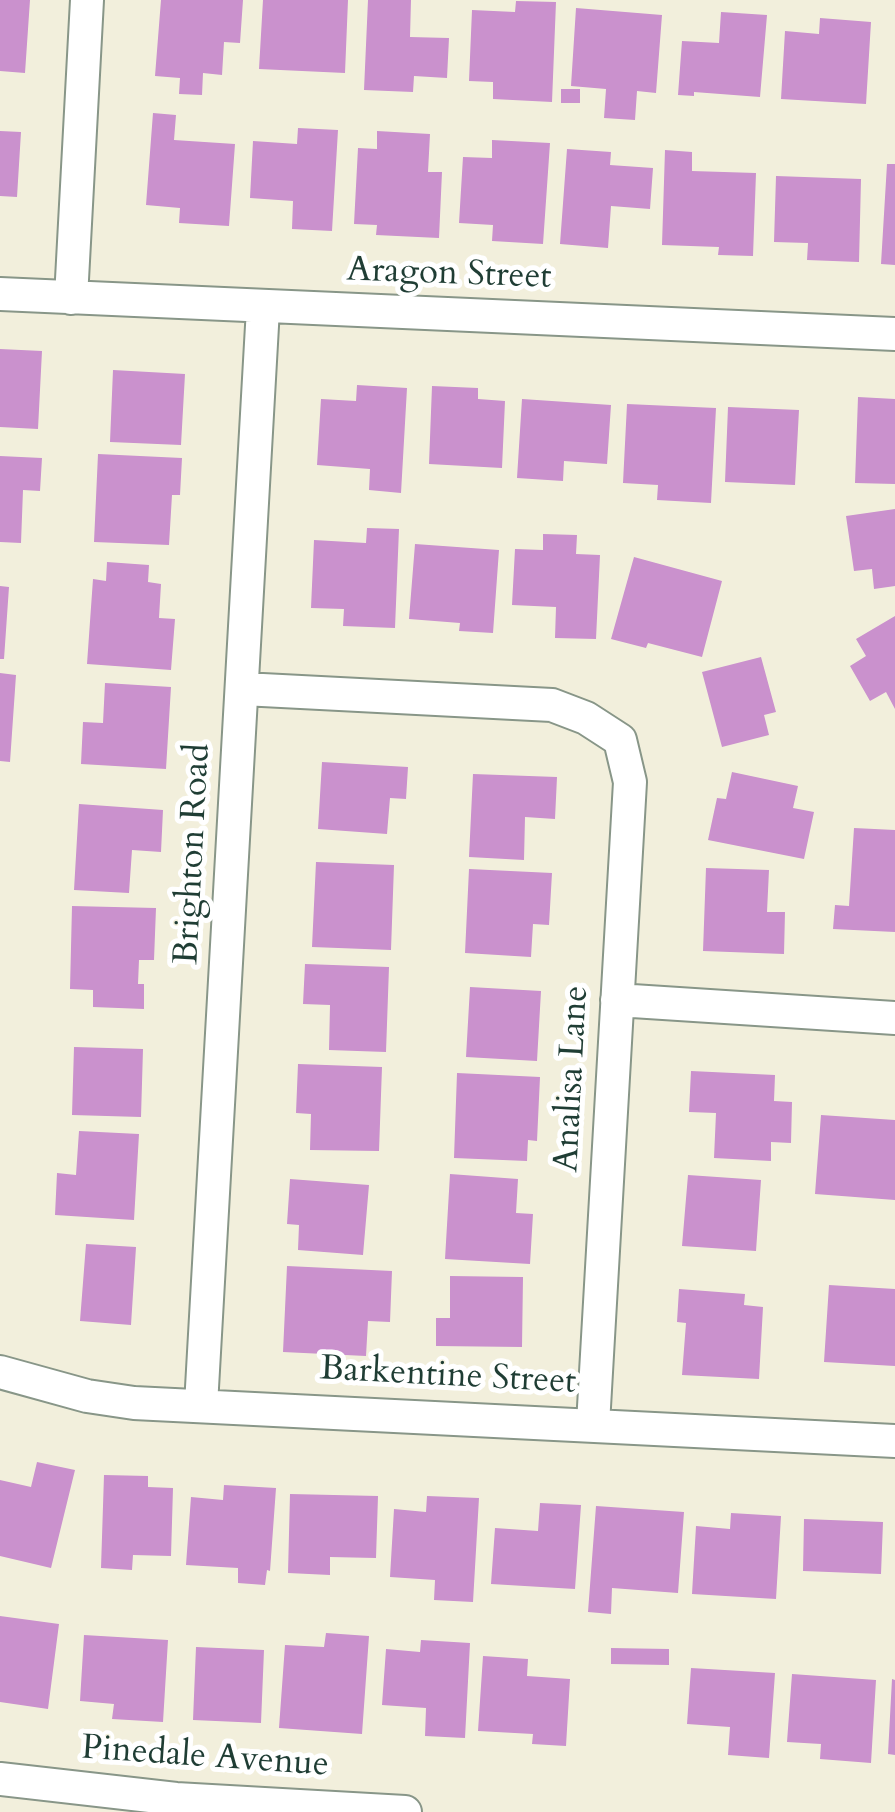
<!DOCTYPE html>
<html>
<head>
<meta charset="utf-8">
<style>
  body { margin:0 }
  canvas { display:block; background:#f2efdc }
</style>
</head>
<body>
<canvas width="895" height="1812"></canvas>
<script>
const ctx = document.querySelector('canvas').getContext('2d');
ctx.lineJoin = 'round';
function fill(path, color) { ctx.fillStyle = color; ctx.fill(path, 'evenodd'); }
const toPath = rows => new Path2D(rows.map(r => 'M' + r).join(''));
function strokePath(path, color, width, dash) { ctx.strokeStyle = color; ctx.lineWidth = width; ctx.lineCap = dash ? 'butt' : 'round'; ctx.setLineDash(dash || []); ctx.stroke(path); }
function write(font, color, halo, rows, align = 'center') {
  ctx.font = font + ' Cardo,serif'; ctx.lineWidth = 10; ctx.setLineDash([]); ctx.textBaseline = 'middle'; ctx.strokeStyle = halo; ctx.fillStyle = color; for (const [text, x, y, turn = 0] of rows) {
    ctx.save(); ctx.translate(x, y); ctx.rotate((+turn || 0) * Math.PI / 180); ctx.textAlign = isNaN(turn) ? turn : align; if (halo) ctx.strokeText(text, 0, 0); ctx.fillText(text, 0, 0); ctx.restore();
  }
}
fill(toPath([
  [0,0,30,0,25,73,0,71],
  [161,0,243,0,240,43,224,42,222,75,203,73,202,95,179,94,180,78,155,76],
  [263,0,348,0,345,73,259,69],
  [368,0,411,0,410,37,449,38,447,78,414,76,413,92,364,90],
  [516,1,556,2,552,102,493,99,493,82,469,81,472,10,515,12],
  [576,8,662,15,656,93,637,91,635,120,604,118,606,89,571,86],
  [721,12,767,15,760,97,694,92,694,96,678,95,682,41,719,43],
  [820,18,871,22,866,104,781,99,785,31,819,34],
  [561,89,580,89,580,103,561,103],
  [153,113,176,115,174,140,235,144,229,226,179,223,180,208,146,205],
  [298,128,338,130,332,231,292,229,293,201,250,198,253,141,297,144],
  [0,131,21,132,17,197,0,196],
  [377,131,430,134,428,172,442,172,439,238,376,235,377,225,354,224,358,148,377,149],
  [492,140,550,143,543,244,492,241,493,225,459,223,463,157,492,158],
  [567,149,611,152,610,165,653,168,650,209,611,206,608,248,560,244],
  [665,150,692,152,692,171,756,173,753,256,718,255,719,247,662,245],
  [887,164,895,164,895,265,881,264],
  [776,176,861,179,859,262,807,260,808,243,774,242],
  [0,349,42,351,38,429,0,427],
  [113,370,185,374,181,445,110,442],
  [357,385,407,388,401,493,369,490,370,469,317,465,321,399,356,401],
  [432,386,478,388,478,399,505,401,502,468,429,464],
  [858,397,895,399,895,484,855,483],
  [522,399,611,405,607,464,564,461,563,481,517,478],
  [627,404,716,408,711,503,657,500,658,485,623,483],
  [728,407,799,410,795,485,725,482],
  [98,454,182,458,180,495,172,495,169,545,94,542],
  [0,456,42,458,40,491,23,490,21,543,0,542],
  [895,509,895,586,874,589,872,569,854,571,846,516],
  [367,528,399,529,395,628,343,626,344,609,311,608,314,540,366,543],
  [543,534,577,535,576,554,600,555,596,639,555,638,556,607,512,605,515,549,543,550],
  [415,544,499,550,493,633,459,631,460,623,409,619],
  [634,557,722,581,702,657,648,643,646,648,611,639],
  [107,562,149,565,148,582,161,584,159,618,175,619,171,670,87,664,93,579,106,581],
  [0,586,9,587,4,659,0,659],
  [895,616,895,709,886,692,870,701,850,666,866,656,856,639],
  [761,657,776,712,764,715,769,735,722,747,702,672],
  [0,673,16,675,10,762,0,761],
  [105,683,171,687,166,769,81,764,83,722,103,723],
  [322,762,408,767,406,799,390,798,387,834,318,829],
  [732,772,798,786,793,808,814,812,804,859,708,840,717,798,726,799],
  [473,774,557,777,555,819,525,817,524,860,469,857],
  [79,804,163,810,161,852,132,850,129,893,74,890],
  [854,828,895,830,895,932,833,929,835,905,849,906],
  [316,862,394,865,391,950,312,947],
  [706,868,769,870,767,912,785,912,784,954,703,951],
  [469,869,552,873,549,925,533,924,531,957,465,953],
  [72,906,156,908,154,960,139,960,138,984,144,984,144,1009,93,1007,93,990,70,989],
  [305,964,389,967,386,1052,329,1050,330,1005,303,1004],
  [470,987,541,991,537,1061,466,1057],
  [74,1047,143,1049,141,1117,72,1115],
  [298,1064,382,1067,379,1151,310,1150,311,1114,296,1113],
  [691,1071,775,1075,774,1101,792,1102,791,1143,771,1142,771,1161,714,1158,716,1113,689,1112],
  [457,1073,540,1077,537,1141,528,1140,527,1161,454,1158],
  [821,1115,895,1120,895,1200,815,1194],
  [79,1131,139,1134,134,1220,55,1215,57,1173,76,1175],
  [450,1174,518,1179,516,1213,533,1214,530,1264,445,1259],
  [688,1175,761,1180,756,1251,682,1246],
  [290,1179,369,1185,363,1255,298,1250,299,1225,287,1224],
  [86,1244,136,1247,131,1325,80,1321],
  [287,1266,392,1271,390,1322,368,1321,366,1356,283,1352],
  [450,1276,523,1277,522,1347,436,1346,436,1318,450,1318],
  [829,1285,895,1289,895,1366,824,1362],
  [679,1289,745,1294,744,1305,763,1307,759,1379,682,1375,686,1323,677,1322],
  [37,1462,75,1470,51,1568,0,1556,0,1480,31,1487],
  [104,1475,148,1476,148,1487,173,1488,171,1556,133,1555,132,1570,101,1568],
  [224,1485,276,1488,270,1571,267,1570,265,1585,238,1583,238,1568,186,1565,191,1497,223,1500],
  [290,1494,378,1496,376,1558,330,1557,330,1575,288,1573],
  [427,1496,479,1498,473,1602,434,1600,435,1580,390,1577,394,1509,426,1512],
  [540,1503,581,1505,575,1589,491,1584,495,1528,538,1531],
  [596,1506,684,1512,678,1593,612,1588,611,1614,588,1612],
  [731,1513,781,1516,776,1599,692,1594,696,1526,730,1529],
  [804,1519,883,1522,881,1574,803,1571],
  [0,1616,59,1624,48,1709,0,1702],
  [326,1633,369,1636,362,1734,279,1728,285,1645,324,1647],
  [84,1635,168,1640,163,1722,112,1719,114,1704,80,1701],
  [421,1640,470,1643,465,1738,425,1736,426,1708,382,1705,386,1649,420,1652],
  [196,1647,264,1650,261,1723,193,1720],
  [611,1648,669,1649,669,1665,611,1664],
  [483,1656,528,1659,527,1676,570,1679,566,1746,532,1744,533,1734,478,1731],
  [691,1668,775,1673,769,1758,728,1755,730,1727,687,1724],
  [792,1674,876,1680,871,1763,820,1759,821,1744,787,1742],
  [892,1679,895,1680,895,1755,888,1754]
]), '#ca91cd');
const street = toPath([
  [0,294,895,334],
  [71,298,87,0],
  [243,689,552,705,586,718,620,740,630,782,593,1424],
  [617,1000,895,1018],
  [0,1372,87,1396,134,1403,895,1441],
  [201,1405,263,308],
  [0,1779,176,1799,405,1812]
]);
strokePath(street, '#889688', 36);
strokePath(street, '#fff', 32);
write('35px', '#1f3d34', '#fff', [
  ["Aragon Street",449,275,2],
  ["Brighton Road",194,854,-87],
  ["Analisa Lane",573,1079,-87],
  ["Barkentine Street",448,1377,3],
  ["Pinedale Avenue",205,1758,4]
]);
</script>
</body>
</html>
